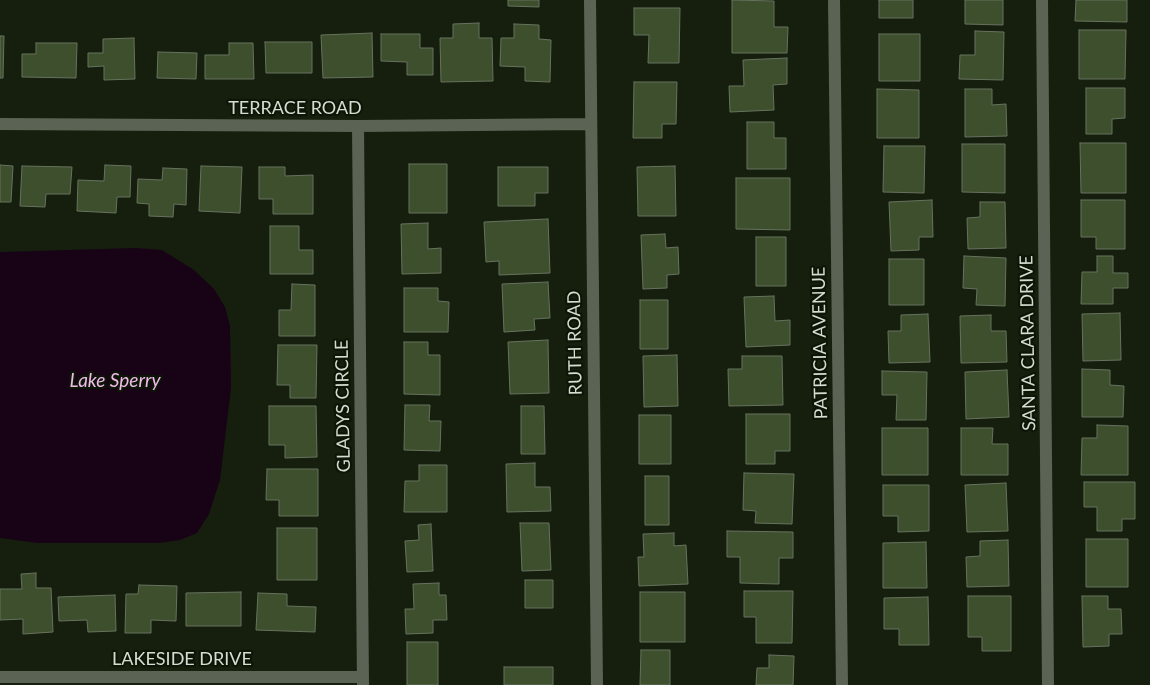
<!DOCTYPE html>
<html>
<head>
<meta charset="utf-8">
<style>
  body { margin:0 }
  canvas { display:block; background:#161f0e }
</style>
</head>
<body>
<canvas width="1150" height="685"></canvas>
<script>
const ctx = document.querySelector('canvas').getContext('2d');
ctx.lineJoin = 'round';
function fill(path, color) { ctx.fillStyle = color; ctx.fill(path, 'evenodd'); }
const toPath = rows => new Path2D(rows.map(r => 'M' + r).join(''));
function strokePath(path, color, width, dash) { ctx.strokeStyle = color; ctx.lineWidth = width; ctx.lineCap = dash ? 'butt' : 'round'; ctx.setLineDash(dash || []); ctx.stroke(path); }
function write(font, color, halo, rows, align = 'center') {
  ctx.font = font + ' Lato,sans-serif'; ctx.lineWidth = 4.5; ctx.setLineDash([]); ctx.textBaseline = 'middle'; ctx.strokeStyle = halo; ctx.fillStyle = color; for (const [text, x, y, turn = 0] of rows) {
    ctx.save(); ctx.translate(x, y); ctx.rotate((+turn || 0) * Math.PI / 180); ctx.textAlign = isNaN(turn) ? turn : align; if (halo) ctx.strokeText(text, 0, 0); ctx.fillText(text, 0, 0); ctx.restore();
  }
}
fill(toPath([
  [136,248,162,250,194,270,214,289,225,307,230,326,231,388,220,480,209,514,197,533,180,540,159,543,38,543,0,538,0,252]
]), '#170216');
const building = toPath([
  [508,0,539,0,539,7,508,6,508,0],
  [732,0,774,1,774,27,788,27,787,53,732,53,732,0],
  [879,0,913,0,913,18,879,18,879,0],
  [965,0,1003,0,1003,25,965,24,965,0],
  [1076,0,1127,0,1127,22,1075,21,1076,0],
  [634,8,680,8,679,63,648,63,649,35,634,35,634,8],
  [479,23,479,38,492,38,493,81,441,82,440,38,453,38,453,24,479,23],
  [514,24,539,25,539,39,551,40,550,82,525,81,525,67,500,66,501,38,514,38,514,24],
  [1079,30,1126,30,1125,79,1079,79,1079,30],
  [975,31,1004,32,1003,80,959,79,960,55,975,55,975,31],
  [372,33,373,77,323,78,321,35,372,33],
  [381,34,420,34,420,48,433,48,433,75,407,75,407,62,381,61,381,34],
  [879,34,920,34,920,81,879,81,879,34],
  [0,36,4,36,3,78,0,78,0,36],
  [134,38,135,79,104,80,104,66,88,67,88,53,103,53,103,39,134,38],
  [265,42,312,42,312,73,266,73,265,42],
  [36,43,77,43,76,78,22,77,22,54,36,54,36,43],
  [229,43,253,43,254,79,205,79,205,55,229,55,229,43],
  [158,52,197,53,196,79,157,78,158,52],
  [787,58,787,84,773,85,774,110,730,112,729,86,744,86,743,60,787,58],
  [634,82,677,82,676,124,662,124,662,138,633,138,634,82],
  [1086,88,1125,88,1125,118,1112,119,1112,134,1086,134,1086,88],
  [877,89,919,90,919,138,877,138,877,89],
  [965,89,992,89,992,105,1006,104,1007,136,965,137,965,89],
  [747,122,774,122,774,138,786,138,786,169,747,169,747,122],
  [1080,143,1126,143,1126,193,1081,193,1080,143],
  [962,144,1005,144,1005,193,962,192,962,144],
  [884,146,925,146,924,193,883,192,884,146],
  [409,164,447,164,447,213,409,213,409,164],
  [0,165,13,166,11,202,0,202,0,165],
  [105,165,131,166,130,197,117,197,116,213,77,211,78,180,104,181,105,165],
  [22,166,72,167,70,194,46,194,45,207,20,206,22,166],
  [201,166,242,167,240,213,199,211,201,166],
  [675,166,676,216,638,216,637,167,675,166],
  [259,167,285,167,285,176,313,175,313,214,273,214,273,199,259,199,259,167],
  [498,167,548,167,548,193,535,193,535,206,498,206,498,167],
  [163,168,187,169,186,205,174,204,173,217,149,216,149,204,137,203,138,179,162,180,163,168],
  [736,178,790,178,790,230,736,229,736,178],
  [932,200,933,237,919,237,919,250,891,251,889,202,932,200],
  [1081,200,1125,200,1125,249,1096,249,1096,237,1081,237,1081,200],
  [980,202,1005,202,1006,248,968,249,967,218,980,217,980,202],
  [548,219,550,273,499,275,499,261,486,262,484,222,548,219],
  [428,223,428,249,441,248,441,273,402,274,401,224,428,223],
  [270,226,299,226,299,250,313,250,313,274,270,274,270,226],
  [665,234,666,248,678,247,679,274,667,275,667,288,643,289,641,235,665,234],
  [756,237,786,237,786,286,756,286,756,237],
  [964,256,1006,258,1005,306,976,305,977,289,963,288,964,256],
  [1097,256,1113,256,1113,273,1128,273,1128,288,1113,288,1113,304,1081,304,1082,272,1097,272,1097,256],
  [889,259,924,259,924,305,889,305,889,259],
  [548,282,550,318,534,319,535,330,504,332,502,284,548,282],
  [292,284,315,285,315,336,279,336,279,310,291,310,292,284],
  [404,288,438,288,438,301,449,302,448,332,404,332,404,288],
  [774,296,775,321,790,320,790,345,746,347,744,297,774,296],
  [640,300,668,300,668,349,640,349,640,300],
  [1120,313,1121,360,1083,361,1082,314,1120,313],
  [928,314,930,362,889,363,888,331,901,331,901,315,928,314],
  [991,315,991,331,1006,331,1007,362,961,363,960,316,991,315],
  [548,340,549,393,510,394,508,342,548,340],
  [404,342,428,342,428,355,440,355,440,395,404,394,404,342],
  [278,345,317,345,316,398,290,398,290,385,277,385,278,345],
  [677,355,678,406,644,407,643,356,677,355],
  [742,356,782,356,783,405,729,406,728,369,742,369,742,356],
  [1082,369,1110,370,1110,385,1124,386,1123,417,1082,417,1082,369],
  [1007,370,1009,417,966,419,965,372,1007,370],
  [882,371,927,372,926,420,896,420,897,395,882,395,882,371],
  [405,405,430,405,429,421,441,421,440,451,404,450,405,405],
  [269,406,316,406,317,457,285,458,285,445,269,445,269,406],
  [521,406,544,406,545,454,521,454,521,406],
  [746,414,790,414,790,451,775,451,775,464,746,464,746,414],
  [639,415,671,415,671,464,639,464,639,415],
  [1097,425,1128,426,1128,475,1081,475,1082,438,1097,438,1097,425],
  [882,428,928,428,928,475,882,475,882,428],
  [961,428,993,428,992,444,1008,444,1008,475,961,475,961,428],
  [535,463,535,487,550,487,551,511,507,512,506,464,535,463],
  [419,465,447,465,447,512,404,512,405,481,419,481,419,465],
  [267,469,318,469,318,516,279,516,279,500,266,500,267,469],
  [744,473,794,474,792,524,755,523,756,511,743,510,744,473],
  [645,476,669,476,669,525,645,525,645,476],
  [1084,482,1135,482,1135,519,1122,519,1122,531,1097,531,1097,507,1084,507,1084,482],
  [1006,483,1008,531,967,532,965,485,1006,483],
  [883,485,929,485,929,531,898,532,898,516,883,516,883,485],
  [520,523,549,523,551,570,522,571,520,523],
  [431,524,433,571,407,572,405,541,419,540,418,525,431,524],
  [277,528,317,528,317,580,277,580,277,528],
  [727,531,793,532,793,558,779,558,779,584,740,583,740,557,727,557,727,531],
  [674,533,674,546,686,545,688,584,639,586,638,557,644,557,643,534,674,533],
  [1086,539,1128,539,1128,587,1086,587,1086,539],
  [1008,540,1009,586,967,587,966,557,980,556,980,541,1008,540],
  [926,542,927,588,883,588,883,543,926,542],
  [36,573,36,588,51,588,53,632,23,634,23,619,0,620,0,589,22,589,21,574,36,573],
  [525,580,553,580,553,608,525,608,525,580],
  [439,583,439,595,446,595,447,620,433,620,433,633,406,634,405,609,414,609,413,584,439,583],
  [139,585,177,586,176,621,151,620,151,633,125,633,126,594,138,594,139,585],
  [744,591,793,591,792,643,756,643,756,617,744,617,744,591],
  [241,592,241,626,186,626,186,593,241,592],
  [640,592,685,592,685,642,640,642,640,592],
  [258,593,287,594,287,606,316,607,315,632,256,630,258,593],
  [115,595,116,631,88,632,87,620,59,621,58,597,115,595],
  [968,596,1011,596,1011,651,982,651,982,637,968,637,968,596],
  [1082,596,1108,596,1108,609,1121,609,1122,634,1109,634,1109,646,1083,647,1082,596],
  [928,597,929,645,899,645,899,629,884,629,884,598,928,597],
  [407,642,438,642,438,685,407,685,407,642],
  [641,650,670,650,670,685,640,685,641,650],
  [769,655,794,656,793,685,756,685,757,668,769,668,769,655],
  [504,667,553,667,553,685,504,685,504,667]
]);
fill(building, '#3d4f2d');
strokePath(building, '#67725e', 1);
strokePath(toPath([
  [590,0,597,685],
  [834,0,842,685],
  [1042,0,1048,685],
  [0,124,358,126,590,124],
  [358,126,363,685],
  [0,677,363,677]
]), '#5b6354', 12);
write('18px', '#d5dcd1', '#0d1606', [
  ["TERRACE ROAD",295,108],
  ["RUTH ROAD",575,343,-91],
  ["PATRICIA AVENUE",820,343,-91],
  ["SANTA CLARA DRIVE",1028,343,-91],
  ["GLADYS CIRCLE",343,406,-91],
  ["LAKESIDE DRIVE",182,659]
]);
write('italic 19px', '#f0baeb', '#0d1606', [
  ["Lake Sperry",115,381]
]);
</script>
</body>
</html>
